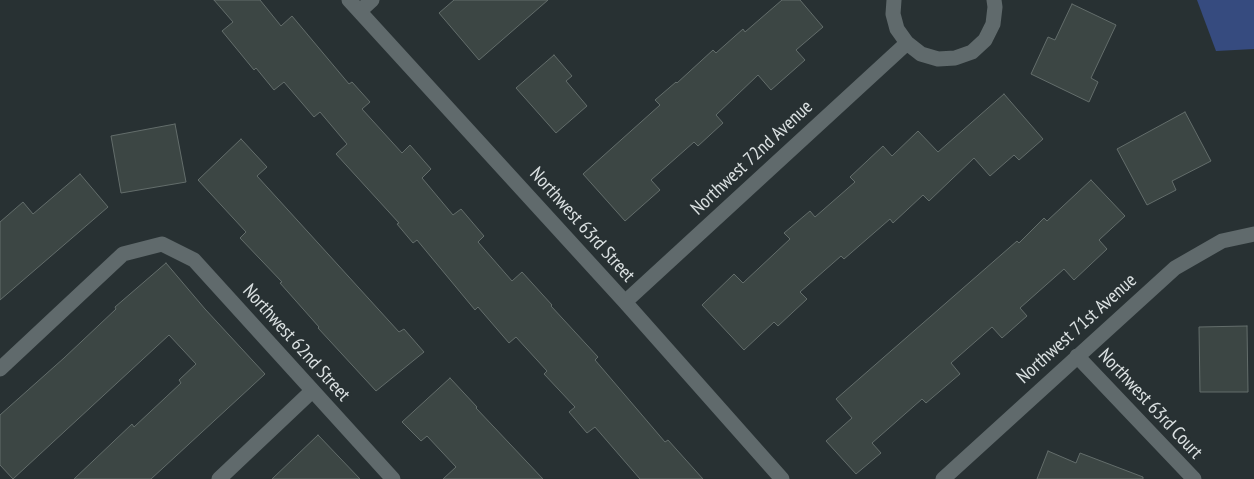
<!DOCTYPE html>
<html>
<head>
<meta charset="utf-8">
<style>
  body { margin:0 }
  canvas { display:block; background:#283133 }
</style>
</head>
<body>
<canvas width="1254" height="479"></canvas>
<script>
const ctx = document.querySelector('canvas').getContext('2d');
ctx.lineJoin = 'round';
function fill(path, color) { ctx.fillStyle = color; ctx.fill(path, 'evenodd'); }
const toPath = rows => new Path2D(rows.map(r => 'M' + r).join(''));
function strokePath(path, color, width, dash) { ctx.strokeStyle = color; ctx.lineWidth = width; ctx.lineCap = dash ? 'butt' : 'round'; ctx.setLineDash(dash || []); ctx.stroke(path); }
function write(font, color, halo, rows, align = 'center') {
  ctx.font = font + ' "PT Sans Narrow",sans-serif'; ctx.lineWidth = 4.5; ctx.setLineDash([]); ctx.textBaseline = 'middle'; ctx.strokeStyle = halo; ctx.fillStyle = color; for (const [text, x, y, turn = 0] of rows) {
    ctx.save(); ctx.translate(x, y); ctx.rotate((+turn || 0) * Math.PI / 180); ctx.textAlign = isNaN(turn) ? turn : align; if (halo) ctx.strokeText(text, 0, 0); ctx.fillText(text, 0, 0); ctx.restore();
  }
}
fill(toPath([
  [1197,0,1254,0,1254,49,1216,51]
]), '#364b7f');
const building = toPath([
  [214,0,260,0,281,26,292,16,349,84,352,82,370,102,362,109,402,153,410,145,431,169,422,178,453,215,461,209,484,236,478,242,512,281,522,272,552,305,551,306,598,357,595,360,665,442,668,440,703,479,640,479,595,427,587,433,569,412,575,407,544,374,547,371,516,337,509,343,478,307,475,310,417,240,413,243,397,224,399,223,336,154,347,144,320,112,314,117,284,82,274,90,256,68,254,70,222,31,233,22,214,0],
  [454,0,548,0,479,60,439,13,454,0],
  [782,0,800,0,823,27,796,50,805,60,771,90,758,75,716,115,723,123,698,146,694,142,651,180,660,190,625,221,583,174,660,105,655,100,676,82,677,83,713,50,716,53,743,29,745,32,782,0],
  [1072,4,1116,25,1091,78,1098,82,1089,102,1031,74,1048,37,1055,40,1072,4],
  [554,55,572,76,566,81,587,106,556,133,516,88,554,55],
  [1004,94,1043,139,1019,160,1014,155,990,176,974,158,929,201,923,195,893,223,890,219,844,259,841,256,800,292,807,299,778,326,774,322,744,350,702,305,734,274,743,283,790,239,784,233,810,211,815,217,855,182,850,177,883,146,892,156,918,131,938,152,1004,94],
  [1185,112,1211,161,1172,181,1176,190,1147,205,1117,149,1185,112],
  [175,124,186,182,121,193,111,136,175,124],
  [241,139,267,167,257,176,399,332,404,329,424,352,376,391,318,328,319,327,280,283,282,282,240,238,246,232,198,180,241,139],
  [80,174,108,207,0,300,0,222,23,202,33,214,80,174],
  [1091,180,1125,216,1099,240,1107,249,1074,280,1064,269,1020,308,1027,316,1002,338,992,327,951,363,960,374,926,403,922,399,872,443,881,453,856,474,826,441,852,418,836,399,1017,241,1019,243,1044,218,1047,221,1091,180],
  [166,263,205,309,265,374,151,479,74,479,132,424,134,427,181,383,179,380,196,364,169,335,13,479,0,465,0,415,64,358,116,309,115,307,166,263],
  [1247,326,1248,392,1200,392,1199,327,1247,326],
  [450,378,477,407,476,408,543,479,443,479,456,467,427,436,421,441,402,422,450,378],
  [318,435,360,479,272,479,318,435],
  [1048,451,1076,463,1080,453,1143,477,1143,479,1037,479,1048,451]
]);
fill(building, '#3c4644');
strokePath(building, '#636d6b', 1);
strokePath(toPath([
  [349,0,625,302,782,479],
  [894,0,893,14,897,29,907,43,921,54,938,59,955,58,972,52,985,40,993,24,995,7,994,0],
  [360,11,372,0],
  [625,302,907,43],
  [1077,356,1194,479],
  [0,369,123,254,162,244,194,260,393,479],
  [219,479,312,391],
  [943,479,1175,268,1222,241,1254,234]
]), '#606a6c', 15);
write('19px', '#dbe1e2', '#283133', [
  ["Northwest 72nd Avenue",752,158,-43],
  ["Northwest 63rd Street",582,225,48],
  ["Northwest 71st Avenue",1077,329,-42],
  ["Northwest 62nd Street",296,343,48],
  ["Northwest 63rd Court",1150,404,47]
]);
</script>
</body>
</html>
